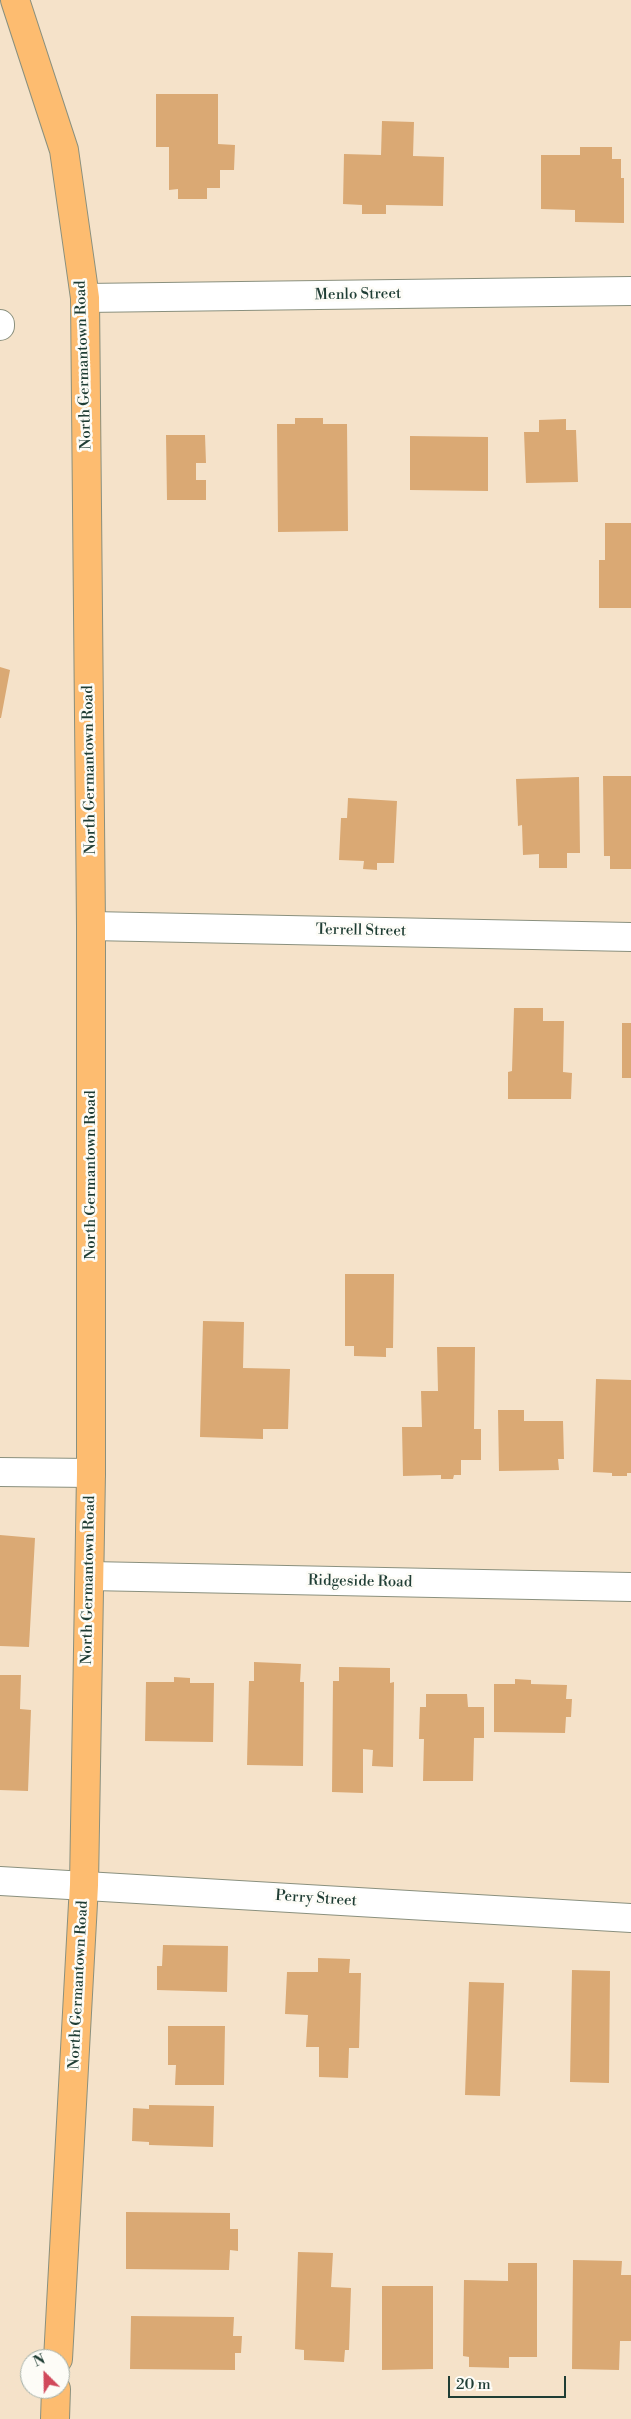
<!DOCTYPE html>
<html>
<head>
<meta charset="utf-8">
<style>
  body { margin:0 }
  #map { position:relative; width:631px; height:2419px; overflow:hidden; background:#f5e2c9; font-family:"Libre Bodoni",serif }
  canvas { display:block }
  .north { position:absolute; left:20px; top:2349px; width:50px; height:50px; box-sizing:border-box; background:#fdfcf7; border:1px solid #a4b0a9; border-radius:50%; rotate:337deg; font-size:14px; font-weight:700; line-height:20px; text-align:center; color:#1f3d34 }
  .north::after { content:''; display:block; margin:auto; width:18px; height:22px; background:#d1495b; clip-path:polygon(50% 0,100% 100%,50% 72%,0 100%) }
  .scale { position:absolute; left:448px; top:2376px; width:118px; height:22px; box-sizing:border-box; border:2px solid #1f3d34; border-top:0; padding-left:6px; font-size:15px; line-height:18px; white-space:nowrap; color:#1f3d34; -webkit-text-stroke:4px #fdfcf7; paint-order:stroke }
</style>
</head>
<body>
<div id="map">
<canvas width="631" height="2419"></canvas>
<div class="north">N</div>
<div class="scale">20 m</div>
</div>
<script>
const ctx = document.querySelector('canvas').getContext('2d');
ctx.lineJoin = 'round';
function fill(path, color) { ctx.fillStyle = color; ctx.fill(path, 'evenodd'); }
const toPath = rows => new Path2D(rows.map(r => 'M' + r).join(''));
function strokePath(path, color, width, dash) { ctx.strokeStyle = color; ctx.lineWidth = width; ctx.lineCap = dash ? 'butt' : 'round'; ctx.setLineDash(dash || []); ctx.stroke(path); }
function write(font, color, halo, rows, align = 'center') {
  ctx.font = font + ' "Libre Bodoni",serif'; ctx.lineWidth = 5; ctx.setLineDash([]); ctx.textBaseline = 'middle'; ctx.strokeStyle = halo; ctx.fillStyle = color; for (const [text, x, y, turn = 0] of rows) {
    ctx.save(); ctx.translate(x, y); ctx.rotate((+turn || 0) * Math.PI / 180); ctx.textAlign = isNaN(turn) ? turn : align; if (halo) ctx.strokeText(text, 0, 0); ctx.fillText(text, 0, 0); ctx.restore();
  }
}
fill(toPath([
  [156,94,218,94,218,144,235,145,234,170,220,170,220,188,207,188,207,199,178,199,178,189,169,190,169,147,156,147],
  [382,121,414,122,413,156,444,157,443,206,386,205,386,214,362,214,362,205,343,204,344,154,381,155],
  [580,147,612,147,612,159,621,159,621,178,624,178,624,223,575,222,575,210,541,209,541,155,580,155],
  [295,418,323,418,323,424,347,424,348,531,278,532,277,424,295,424],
  [566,419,566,430,576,430,578,482,526,483,524,432,539,432,539,420],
  [166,435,205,435,206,463,196,463,196,480,206,480,206,500,167,500],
  [410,436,488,437,488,491,410,490],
  [605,523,631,523,631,608,599,608,599,560,605,560],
  [0,667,10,670,1,718,0,718],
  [603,776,631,776,631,869,610,869,610,856,604,856],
  [579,777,580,853,567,853,567,868,539,868,539,854,523,855,522,825,518,826,516,779],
  [348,798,397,801,394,863,377,863,377,870,363,869,364,861,339,860,341,818,347,818],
  [514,1008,543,1008,543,1021,564,1021,563,1072,572,1073,571,1099,508,1099,508,1072,512,1071],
  [622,1023,631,1023,631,1078,622,1078],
  [345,1274,394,1274,393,1348,386,1348,386,1357,354,1356,354,1346,345,1346],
  [203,1321,244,1322,243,1368,290,1369,288,1429,263,1429,263,1439,200,1437],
  [437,1347,475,1347,474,1429,481,1429,481,1460,461,1460,461,1475,454,1475,453,1479,441,1479,441,1475,403,1476,402,1427,422,1427,421,1391,438,1391],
  [596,1379,631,1380,631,1473,627,1473,627,1476,612,1476,612,1473,593,1472],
  [498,1410,524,1410,524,1421,563,1421,564,1459,558,1459,559,1470,499,1471],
  [0,1535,35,1538,29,1647,0,1646],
  [254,1662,301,1664,300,1682,304,1682,303,1766,247,1765,249,1681,254,1681],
  [339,1667,390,1668,390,1683,394,1682,393,1767,372,1766,373,1750,363,1749,363,1793,332,1792,333,1681,339,1681],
  [0,1675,21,1675,20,1709,31,1710,28,1791,0,1790],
  [174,1677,190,1678,190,1683,214,1683,213,1742,145,1741,146,1682,174,1682],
  [515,1679,531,1680,531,1684,567,1685,566,1699,572,1699,571,1717,566,1717,565,1733,494,1732,494,1684,515,1684],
  [426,1694,467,1694,468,1707,484,1707,484,1738,474,1738,473,1781,423,1781,424,1739,419,1739,420,1707,426,1707],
  [163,1945,228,1946,227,1992,157,1990,157,1966,162,1966],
  [318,1958,350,1959,349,1973,361,1973,359,2048,349,2048,348,2078,319,2077,319,2047,306,2047,308,2015,285,2014,287,1972,318,1972],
  [572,1970,610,1971,609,2083,570,2082],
  [469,1982,504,1983,500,2096,465,2095],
  [168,2026,225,2026,224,2085,175,2085,176,2065,168,2065],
  [149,2105,214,2106,213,2147,149,2145,149,2142,132,2141,133,2108,149,2109],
  [126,2212,230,2213,230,2229,238,2229,238,2251,230,2250,229,2270,126,2269],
  [298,2252,333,2253,331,2287,351,2288,349,2350,345,2350,344,2362,304,2360,304,2350,295,2349],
  [573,2260,622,2261,621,2275,631,2275,631,2341,620,2341,619,2370,572,2369],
  [508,2263,537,2263,537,2357,509,2357,509,2368,469,2367,469,2357,463,2356,464,2280,508,2281],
  [382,2286,433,2286,433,2369,382,2370],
  [131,2316,234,2317,233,2336,242,2336,241,2353,235,2353,235,2370,130,2369]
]), '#daa974');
const minor = toPath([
  [85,298,631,291],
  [0,324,0,326],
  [91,926,631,937],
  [0,1472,91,1473],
  [90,1576,631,1587],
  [0,1881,631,1918]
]);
const major = toPath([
  [15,0,64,150,85,298,91,926,91,1473,84,1885,58,2359],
  [55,2419,56,2389]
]);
strokePath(minor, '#8a907e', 30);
strokePath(major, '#8a907e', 30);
strokePath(minor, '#fff', 28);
strokePath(major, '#fdbc70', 28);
write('15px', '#1f3d34', '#fdfcf7', [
  ["Menlo Street",358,295,-1],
  ["North Germantown Road",84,365,-92],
  ["North Germantown Road",90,770,-91],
  ["Terrell Street",361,931,1],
  ["North Germantown Road",91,1175,-90],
  ["North Germantown Road",89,1580,-89],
  ["Ridgeside Road",360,1582,1],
  ["Perry Street",316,1899,4],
  ["North Germantown Road",79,1985,-87]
]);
</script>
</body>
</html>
